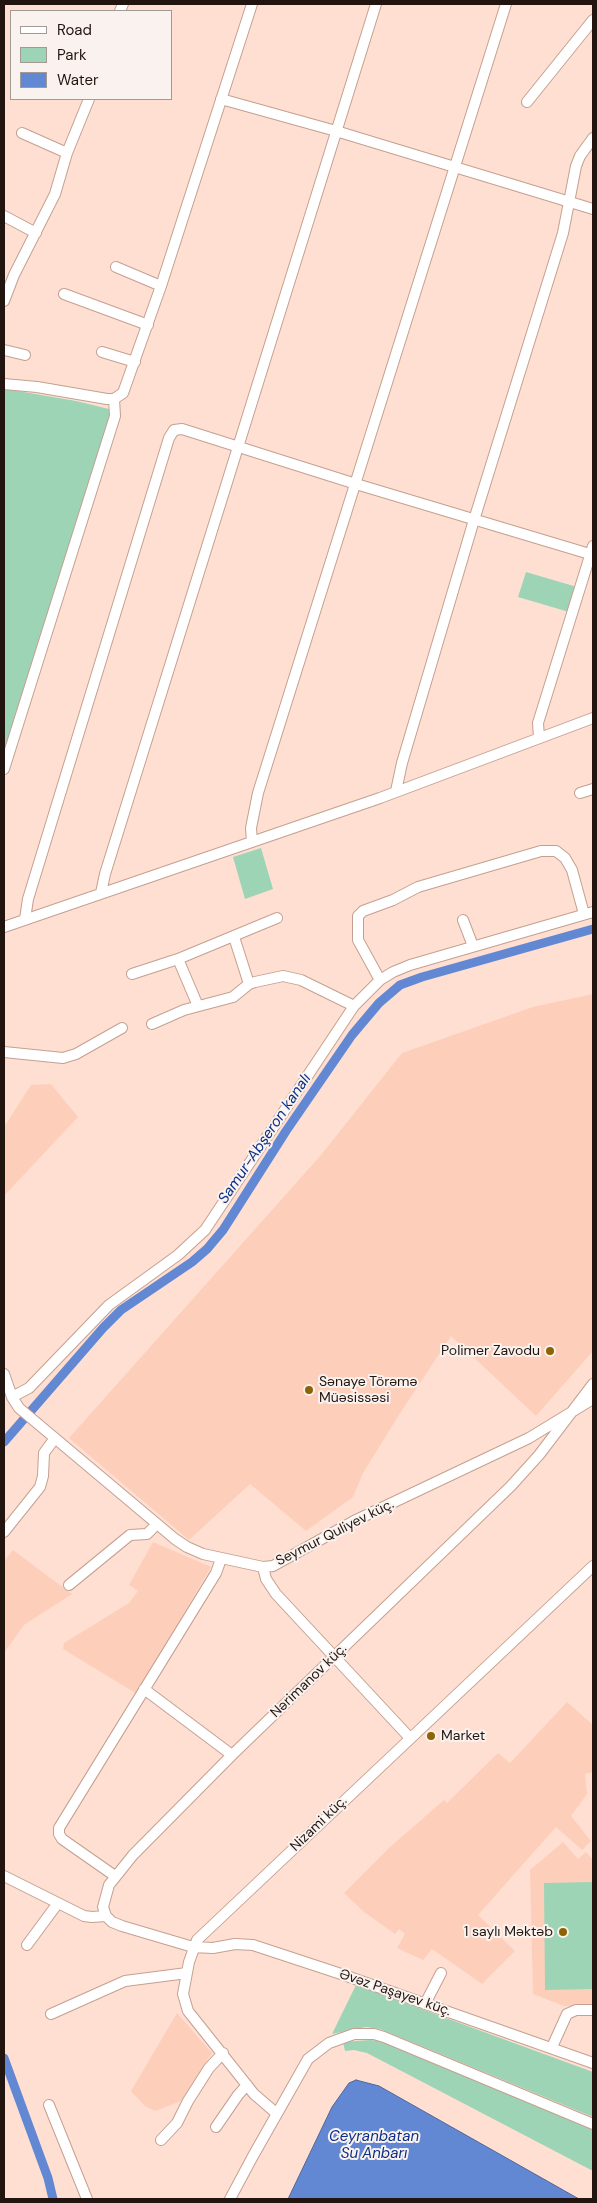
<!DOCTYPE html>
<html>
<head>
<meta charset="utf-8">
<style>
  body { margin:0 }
  #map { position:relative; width:597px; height:2203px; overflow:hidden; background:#fedfd2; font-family:"DM Sans",sans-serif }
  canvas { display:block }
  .frame { position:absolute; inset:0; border:5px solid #22150f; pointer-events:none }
  .legend { position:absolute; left:10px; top:10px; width:162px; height:90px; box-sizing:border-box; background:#faf2ee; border:1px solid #a49a95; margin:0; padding:6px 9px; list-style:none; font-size:15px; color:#22150f }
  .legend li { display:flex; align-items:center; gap:10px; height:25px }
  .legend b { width:25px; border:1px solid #a49a95 }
</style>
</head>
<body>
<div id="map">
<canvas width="597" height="2203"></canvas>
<div class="frame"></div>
<ul class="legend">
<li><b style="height:6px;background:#fff"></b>Road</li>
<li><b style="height:14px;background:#9dd4b5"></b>Park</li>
<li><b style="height:14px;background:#6388d3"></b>Water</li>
</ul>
</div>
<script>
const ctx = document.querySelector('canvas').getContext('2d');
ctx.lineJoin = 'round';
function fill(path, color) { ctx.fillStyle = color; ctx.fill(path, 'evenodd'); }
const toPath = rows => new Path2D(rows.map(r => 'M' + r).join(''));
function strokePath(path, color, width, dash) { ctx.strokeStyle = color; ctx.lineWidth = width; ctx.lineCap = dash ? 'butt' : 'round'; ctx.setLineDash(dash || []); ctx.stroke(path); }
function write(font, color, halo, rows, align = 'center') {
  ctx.font = font + ' "DM Sans",sans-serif'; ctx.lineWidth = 4; ctx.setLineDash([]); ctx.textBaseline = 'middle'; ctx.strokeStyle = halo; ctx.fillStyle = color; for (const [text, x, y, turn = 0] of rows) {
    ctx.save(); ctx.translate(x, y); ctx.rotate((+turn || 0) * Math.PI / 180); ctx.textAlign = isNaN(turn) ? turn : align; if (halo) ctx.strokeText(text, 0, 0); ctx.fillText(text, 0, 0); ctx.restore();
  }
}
fill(toPath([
  [593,994,593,1351,536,1416,451,1336,397,1418,363,1473,353,1497,306,1531,250,1484,189,1540,69,1438,321,1155,402,1053,533,1007],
  [51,1084,78,1117,4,1196,4,1127,31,1085],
  [153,1542,211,1567,137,1694,63,1649,64,1643,129,1603,138,1591,129,1585],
  [13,1550,72,1594,24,1625,4,1653,4,1561],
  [567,1702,593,1725,593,1772,585,1774,587,1794,571,1816,591,1841,582,1850,556,1827,478,1915,515,1951,482,1984,432,1949,423,1960,397,1948,405,1934,399,1929,395,1934,364,1912,344,1893,389,1848,444,1800,447,1803,498,1753,510,1763],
  [563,1842,578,1859,586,1852,593,1860,593,2006,564,2006,533,1994,530,1870],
  [177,2013,212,2053,181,2101,155,2111,145,2106,131,2091]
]), '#fdcfbb');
fill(toPath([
  [4,390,12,390,76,401,113,410,4,758],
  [526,572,577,587,569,612,518,597],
  [261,848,273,889,245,899,233,857],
  [593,1882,593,1989,545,1990,544,1883],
  [356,1985,593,2072,593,2117,380,2029,366,2027,332,2034],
  [370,2040,382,2041,593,2130,593,2171,367,2053,354,2050,345,2051,343,2042]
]), '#9dd4b5');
const water = toPath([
  [356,2080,379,2086,579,2199,288,2199,332,2107,349,2083,356,2080]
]);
fill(water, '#6388d3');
strokePath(water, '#506698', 1);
strokePath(toPath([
  [4,1442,103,1328,121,1310,192,1262,207,1249,223,1230,286,1131,352,1035,379,1003,400,985,422,977,593,929],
  [4,2058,48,2178,53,2199]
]), '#6388d3', 9);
const minor = toPath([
  [120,11,123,4],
  [221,99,336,131,593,209],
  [527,102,593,20],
  [22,133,67,153],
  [4,216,36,233],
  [116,267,161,286],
  [64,294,148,325],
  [4,301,14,275,55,194,67,153,89,99],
  [4,350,25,355],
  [102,352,135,362],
  [4,384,37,387,107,399,114,399,123,393,161,286,252,4],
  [539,738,538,723,593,546],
  [4,769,115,416,114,399],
  [396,791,402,763,474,520,563,233,576,166,580,156,593,138],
  [580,793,593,789],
  [252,842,251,828,258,793,506,4],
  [101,893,105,874,376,4],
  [25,919,28,899,169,438,174,430,182,429,356,484,593,555],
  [463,920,473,946],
  [4,927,380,798,593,718],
  [234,937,249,984],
  [178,959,198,1006],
  [132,974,178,959,277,918],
  [380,980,358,940,358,916,363,911,393,900,418,887,541,851,556,851,565,858,572,870,584,914],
  [152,1024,184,1010,233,997,249,984,255,982,283,976,301,980,354,1006],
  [4,1052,63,1058,76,1054,122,1028],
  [4,1374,12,1397,19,1408,175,1539,187,1547,203,1554,263,1567,273,1566,354,1521,529,1438,593,1399],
  [593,1384,539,1455,511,1486,232,1755,133,1855,109,1885,103,1907,106,1916,112,1922,122,1926,193,1947,213,1948,235,1944,253,1945,341,1974,593,2063],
  [12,1397,29,1388,109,1305,178,1255,205,1230,354,1006,380,980,393,972,410,965,593,912],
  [4,1532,40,1487,43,1476,44,1453,55,1438],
  [263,1567,266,1579,276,1594,410,1738],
  [69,1585,130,1535,147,1534,157,1524],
  [144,1689,232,1755],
  [4,1876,84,1916,92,1917,106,1916],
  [115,1876,62,1839,59,1834,59,1828,216,1573,221,1559],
  [27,1945,58,1903],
  [425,2004,441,1973],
  [51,2014,125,1981,187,1973],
  [552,2047,567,2014,576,2010,593,2010],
  [49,2105,87,2199],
  [276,2113,254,2094,188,2011,183,1994,189,1962,197,1940,593,1566],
  [216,2127,238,2095,247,2085],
  [161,2140,177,2123,188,2101,209,2068,223,2053],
  [230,2199,253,2156,308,2059,329,2043,354,2034,374,2034,384,2037,593,2124]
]);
strokePath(minor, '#c4a090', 12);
strokePath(minor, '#fff', 10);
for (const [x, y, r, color] of [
  [550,1351,5,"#8c6305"],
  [309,1390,5,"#8c6305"],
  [431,1736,5,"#8c6305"],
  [563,1932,5,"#8c6305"]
]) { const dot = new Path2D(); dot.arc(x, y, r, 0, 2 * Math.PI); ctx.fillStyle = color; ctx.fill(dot); strokePath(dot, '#faf2ee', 2); }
write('14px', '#22150f', '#faf2ee', [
  ["Polimer Zavodu",540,1351],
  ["Sənaye Törəmə",319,1382,"left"],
  ["Müəsissəsi",319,1398,"left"],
  ["Market",441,1736,"left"],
  ["1 saylı Məktəb",553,1932]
], 'right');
write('14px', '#22150f', '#faf2ee', [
  ["Seymur Quliyev küç.",335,1533,-27],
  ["Nərimanov küç.",309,1681,-44],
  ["Nizami küç.",319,1824,-44],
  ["Əvəz Paşayev küç.",395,1993,19]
]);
write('italic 15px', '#0b2f86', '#faf2ee', [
  ["Samur-Abşeron kanalı",265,1139,-56],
  ["Ceyranbatan",374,2137],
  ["Su Anbarı",374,2154]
]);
</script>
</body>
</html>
